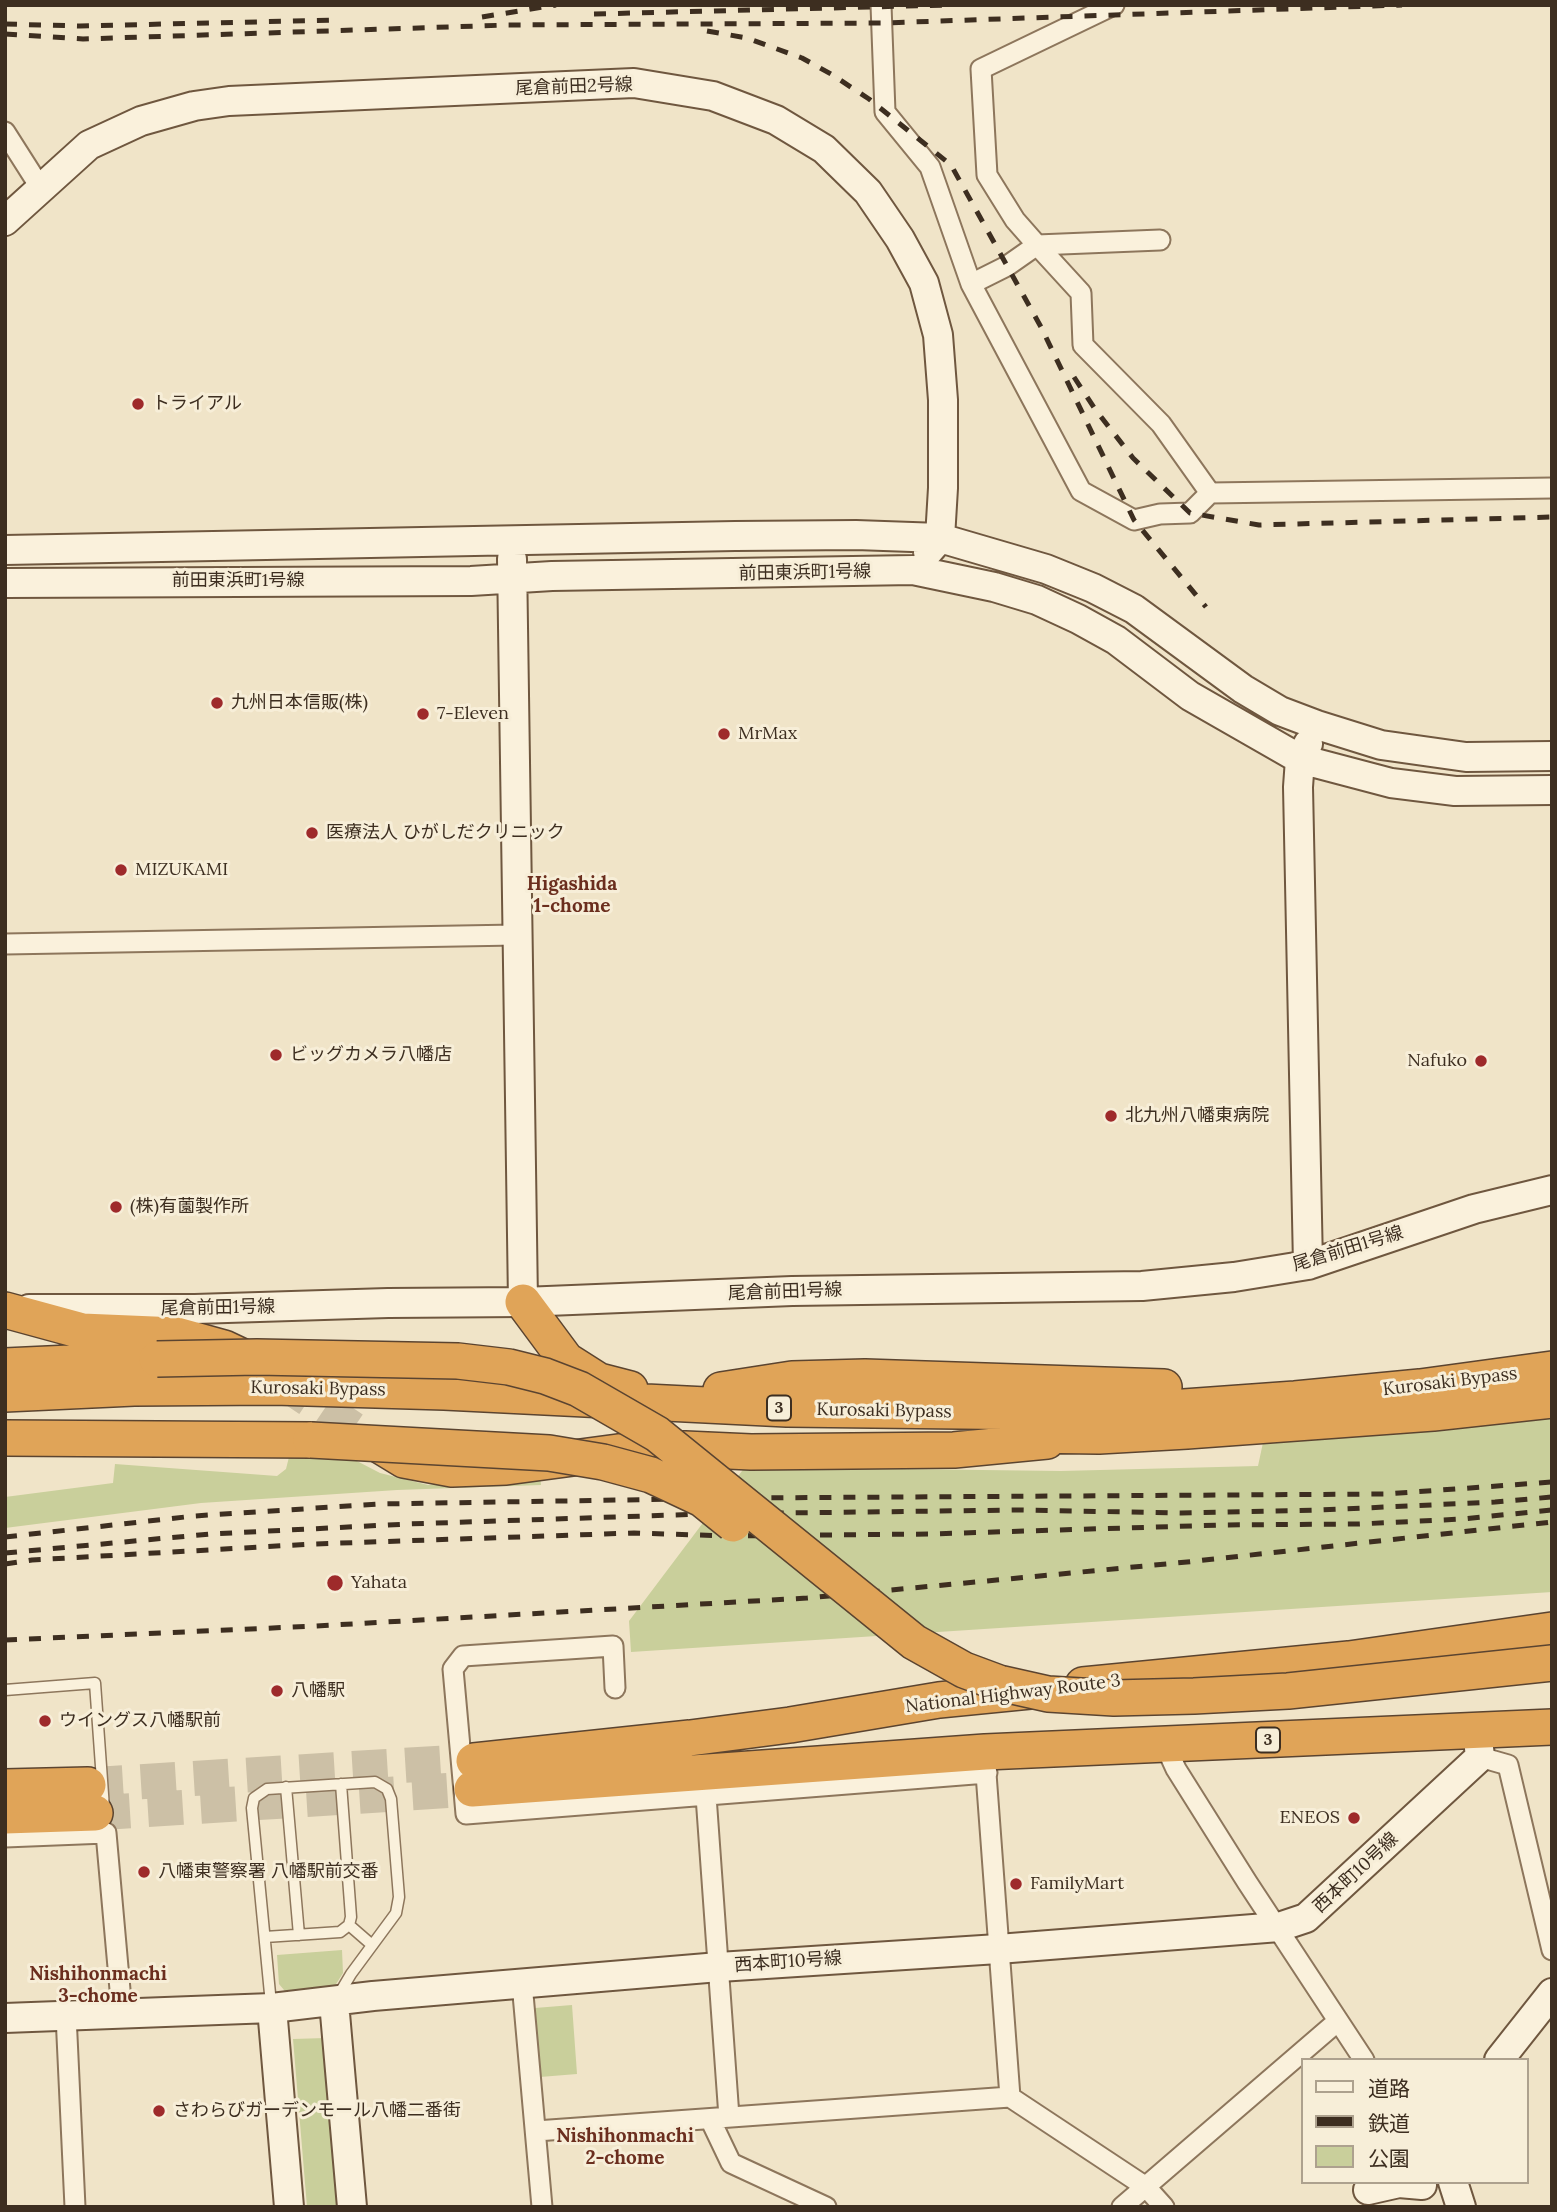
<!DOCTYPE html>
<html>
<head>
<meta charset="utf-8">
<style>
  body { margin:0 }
  #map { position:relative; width:1557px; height:2212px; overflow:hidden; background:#f0e4c8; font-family:Lora,"Noto Sans JP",serif }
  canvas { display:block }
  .frame { position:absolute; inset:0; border:7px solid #3d2e20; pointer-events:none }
  .legend { position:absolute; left:1301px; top:2058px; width:228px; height:126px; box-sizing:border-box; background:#f7eed8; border:2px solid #ada18e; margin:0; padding:9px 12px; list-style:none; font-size:21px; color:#3d2e20 }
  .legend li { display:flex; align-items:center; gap:14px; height:35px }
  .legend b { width:35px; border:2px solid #ada18e }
</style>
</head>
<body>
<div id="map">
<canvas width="1557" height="2212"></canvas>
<div class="frame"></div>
<ul class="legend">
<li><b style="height:9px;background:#faf1dc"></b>道路</li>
<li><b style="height:9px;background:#3d2e20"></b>鉄道</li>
<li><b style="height:19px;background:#c9cf9b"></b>公園</li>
</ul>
</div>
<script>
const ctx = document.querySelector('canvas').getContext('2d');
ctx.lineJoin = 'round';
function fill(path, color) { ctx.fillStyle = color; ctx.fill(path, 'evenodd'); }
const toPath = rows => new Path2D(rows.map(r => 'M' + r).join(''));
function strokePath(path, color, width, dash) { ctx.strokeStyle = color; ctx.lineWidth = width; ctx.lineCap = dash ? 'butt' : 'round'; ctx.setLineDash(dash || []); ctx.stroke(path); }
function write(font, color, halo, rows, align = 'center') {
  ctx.font = font + ' Lora,"Noto Sans JP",serif'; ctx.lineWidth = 6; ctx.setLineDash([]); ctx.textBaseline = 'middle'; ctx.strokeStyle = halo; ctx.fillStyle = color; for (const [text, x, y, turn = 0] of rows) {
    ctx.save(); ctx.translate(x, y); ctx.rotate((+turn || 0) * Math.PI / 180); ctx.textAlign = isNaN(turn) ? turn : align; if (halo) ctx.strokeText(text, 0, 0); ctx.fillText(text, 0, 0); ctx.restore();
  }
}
fill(toPath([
  [1552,1414,1552,1592,631,1652,629,1621,745,1467,1061,1471,1258,1466,1264,1438],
  [289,1457,353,1459,380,1473,428,1485,540,1474,541,1485,397,1490,201,1503,5,1528,5,1497,113,1483,115,1464,277,1476,286,1469],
  [342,1950,343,1973,331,1992,289,1996,279,1984,277,1955],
  [572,2005,577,2074,540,2077,535,2008],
  [325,2038,338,2207,307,2207,293,2039]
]), '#c9cf9b');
strokePath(toPath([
  [280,1380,353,1429],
  [88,1785,474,1761],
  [95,1813,472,1789]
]), '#ccc0a6', 35, [35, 18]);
const lane = toPath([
  [5,1690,95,1683,104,1808],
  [286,1787,299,1935],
  [349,1925,372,1945],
  [265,1937,340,1932,349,1925,351,1917,341,1784],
  [271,2004,252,1808,254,1798,267,1789,375,1782,387,1789,391,1799,399,1897,396,1913,351,1974,338,1996]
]);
const street = toPath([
  [881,5,885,112,930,167,971,284,1081,491,1134,520,1160,514,1190,513,1210,493,1552,488],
  [1114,5,981,69,987,175,1015,220,1037,245,1160,240],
  [5,132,40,187],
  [971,284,1007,266,1037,245,1081,293,1083,345,1161,424,1210,493],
  [5,944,516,935],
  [615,1688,613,1646,463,1656,453,1669,466,1814,987,1773],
  [1165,1745,1176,1769,1247,1882,1364,2060],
  [1480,1757,1508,1765,1552,1950],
  [985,1760,1010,2097,1146,2187,1164,2207],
  [706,1796,729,2117],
  [5,1837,106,1833,122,2012],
  [522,1983,542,2207],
  [66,2015,75,2207],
  [710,2119,731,2163,826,2207],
  [536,2131,1010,2097],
  [1122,2207,1338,2021]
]);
const secondary = toPath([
  [5,221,89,145,141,121,194,106,229,101,634,83,713,96,776,120,824,149,868,192,900,239,924,283,938,335,943,400,943,488,940,538,928,552],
  [5,550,735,536,856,535,940,538,1046,569,1093,588,1134,609,1243,689,1280,711,1317,725,1381,745,1466,757,1552,756],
  [512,559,523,1302],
  [5,583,471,581,552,576,913,570,994,587,1037,600,1078,619,1116,640,1190,696,1300,759,1391,783,1455,791,1552,790],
  [1308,1265,1298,787,1300,759,1308,744],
  [29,1309,195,1309,388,1303,523,1302,792,1291,1142,1286,1234,1277,1308,1265,1474,1209,1552,1190],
  [334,2002,352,2207],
  [272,2008,289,2207],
  [5,2018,272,2008,373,1996,719,1967,998,1949,1279,1927,1306,1918,1480,1757,1477,1730],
  [1499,2060,1552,1993],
  [1453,2182,1461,2207],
  [1368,2190,1399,2183,1422,2185]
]);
const highway = toPath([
  [523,1302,566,1360,599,1381,630,1389],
  [5,1310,82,1331,177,1335,224,1348,243,1357],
  [5,1366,157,1359],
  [721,1390,792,1379,865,1377,1164,1387],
  [5,1394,134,1388,274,1387,444,1392,787,1409,1047,1412,1170,1408,1295,1399,1420,1387,1552,1369],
  [1021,1435,1099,1436,1187,1431,1433,1413,1552,1400],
  [5,1438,311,1440],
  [381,1446,404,1460,452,1469,506,1467,618,1452,685,1449,751,1452,954,1450,1047,1441],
  [1083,1685,1349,1659,1552,1630],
  [474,1761,690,1738,790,1725,939,1700,1030,1691],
  [5,1787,88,1785],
  [472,1789,985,1752,1552,1727],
  [5,1816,95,1813]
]);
strokePath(lane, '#8d765c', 13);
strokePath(street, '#8d765c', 23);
strokePath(secondary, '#6f573f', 32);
strokePath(highway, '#5b4430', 38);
strokePath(lane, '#faf1dc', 10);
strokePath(street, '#faf1dc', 19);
strokePath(secondary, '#faf1dc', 28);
strokePath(highway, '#e0a458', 35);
strokePath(toPath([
  [594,14,947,5],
  [482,17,556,5],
  [5,24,80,26,338,20],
  [707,31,747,38,802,58,831,74,869,99,951,165,1041,327,1134,520,1206,607],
  [5,34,83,39,508,25,883,23,1402,5],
  [1074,377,1095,409,1133,458,1190,513,1259,525,1552,517],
  [5,1537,194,1516,379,1504,741,1498,1386,1494,1552,1482],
  [5,1553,210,1534,408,1524,703,1514,1021,1510,1181,1513,1320,1510,1495,1502,1552,1497],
  [5,1564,32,1560,313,1544,634,1533,728,1536,929,1534,1222,1525,1359,1524,1462,1519,1552,1510],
  [5,1640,316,1626,807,1598,1187,1562,1552,1522]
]), '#3d2e20', 5, [12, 12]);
const highwayBridge = toPath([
  [157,1359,257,1357,458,1361,509,1367,545,1376,579,1389,657,1434,914,1642,964,1670,999,1683,1048,1694,1114,1698,1194,1696,1288,1691,1552,1663],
  [311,1440,549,1453,603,1462,651,1475,702,1499,733,1524]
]);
strokePath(highwayBridge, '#5b4430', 38, []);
strokePath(highwayBridge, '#e0a458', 35);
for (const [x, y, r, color] of [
  [138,404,7,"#9e2a2b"],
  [217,703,7,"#9e2a2b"],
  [423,714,7,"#9e2a2b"],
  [724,734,7,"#9e2a2b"],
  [312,833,7,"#9e2a2b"],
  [121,870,7,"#9e2a2b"],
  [276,1055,7,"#9e2a2b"],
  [1481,1061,7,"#9e2a2b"],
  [1111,1116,7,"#9e2a2b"],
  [116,1207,7,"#9e2a2b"],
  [335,1583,9,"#9e2a2b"],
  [277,1691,7,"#9e2a2b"],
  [45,1721,7,"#9e2a2b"],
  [1354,1818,7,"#9e2a2b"],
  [144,1872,7,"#9e2a2b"],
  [1016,1884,7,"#9e2a2b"],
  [159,2111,7,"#9e2a2b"]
]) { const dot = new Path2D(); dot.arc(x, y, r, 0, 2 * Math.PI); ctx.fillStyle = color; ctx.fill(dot); strokePath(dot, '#f7eed8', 2.5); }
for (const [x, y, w] of [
  [779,1408,24],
  [1268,1740,24]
]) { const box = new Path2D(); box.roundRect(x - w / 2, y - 12.5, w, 25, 5); ctx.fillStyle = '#f7eed8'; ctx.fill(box); strokePath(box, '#3d2e20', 2); }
write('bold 16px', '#3d2e20', null, [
  ["3",779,1408],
  ["3",1268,1740]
]);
write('18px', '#3d2e20', '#f7eed8', [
  ["尾倉前田2号線",574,87,-2],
  ["前田東浜町1号線",805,573,-1],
  ["前田東浜町1号線",238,581],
  ["尾倉前田1号線",1348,1249,-17],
  ["尾倉前田1号線",785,1292,-2],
  ["尾倉前田1号線",218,1308,-1],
  ["Kurosaki Bypass",1450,1382,-7],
  ["Kurosaki Bypass",318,1389,1],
  ["Kurosaki Bypass",884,1411,1],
  ["National Highway Route 3",1013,1694,-7],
  ["西本町10号線",1356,1873,-43],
  ["西本町10号線",788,1962,-4]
]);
write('18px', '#3d2e20', '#f7eed8', [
  ["トライアル",152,404],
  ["九州日本信販(株)",231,703],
  ["7-Eleven",437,714],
  ["MrMax",738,734],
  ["医療法人 ひがしだクリニック",326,833],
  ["MIZUKAMI",135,870],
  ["ビッグカメラ八幡店",290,1055],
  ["Nafuko",1467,1061,"right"],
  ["北九州八幡東病院",1125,1116],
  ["(株)有薗製作所",130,1207],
  ["Yahata",351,1583],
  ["八幡駅",291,1691],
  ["ウイングス八幡駅前",59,1721],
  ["ENEOS",1340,1818,"right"],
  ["八幡東警察署 八幡駅前交番",158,1872],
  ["FamilyMart",1030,1884],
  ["さわらびガーデンモール八幡二番街",173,2111]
], 'left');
write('bold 19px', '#6b2e1e', '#f7eed8', [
  ["Higashida",572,885],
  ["1-chome",572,907],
  ["Nishihonmachi",98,1975],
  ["3-chome",98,1997],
  ["Nishihonmachi",625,2137],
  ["2-chome",625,2159]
]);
</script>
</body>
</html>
